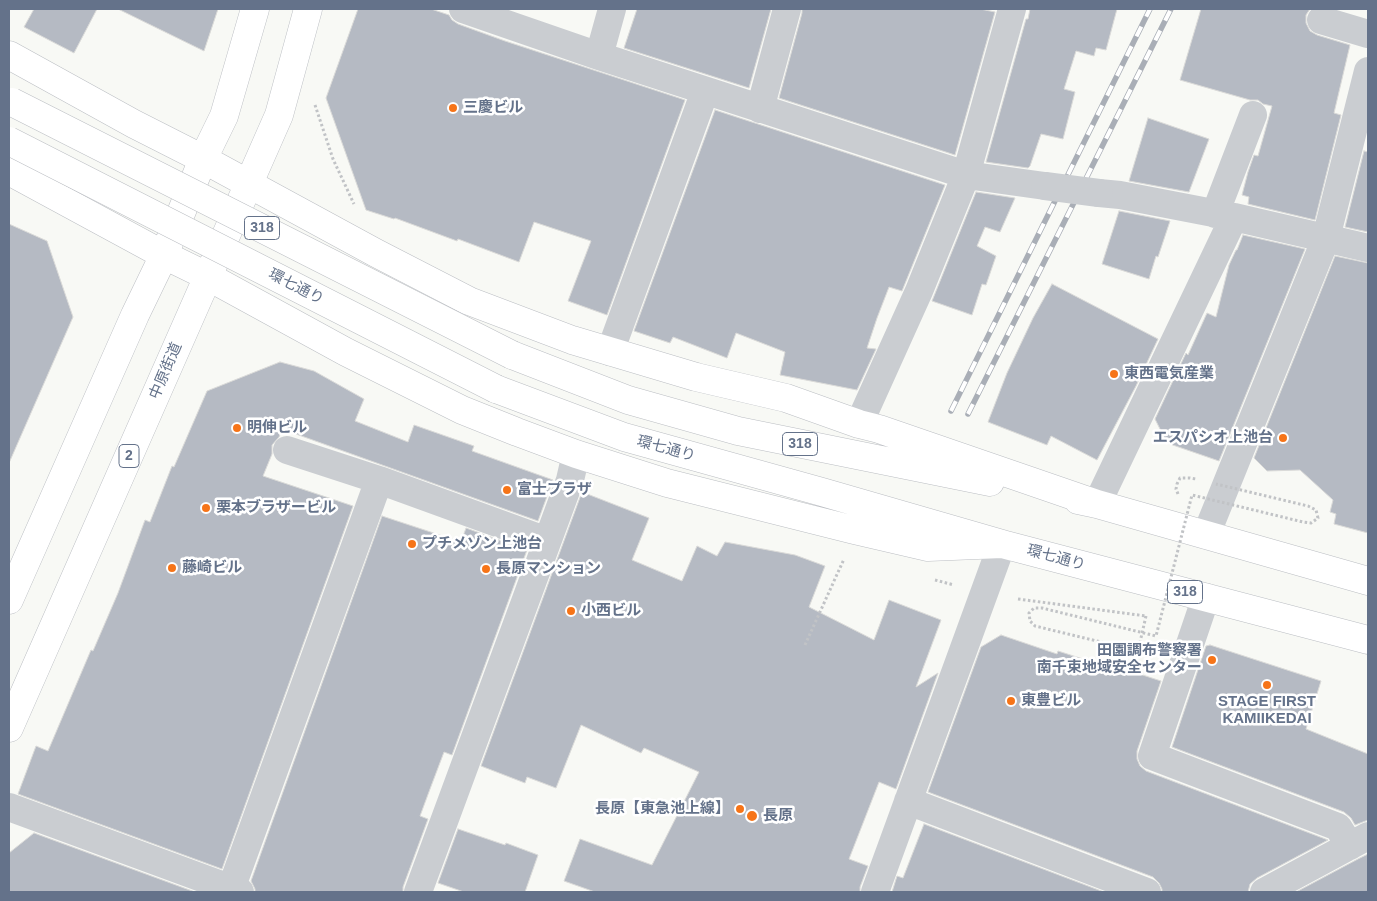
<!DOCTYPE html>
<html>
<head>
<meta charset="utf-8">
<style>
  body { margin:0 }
  #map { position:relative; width:1377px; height:901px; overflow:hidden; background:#f8f9f5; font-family:Helvetica,sans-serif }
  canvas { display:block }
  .frame { position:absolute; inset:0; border:10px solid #64728a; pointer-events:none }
</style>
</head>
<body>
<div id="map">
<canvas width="1377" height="901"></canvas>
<div class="frame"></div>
</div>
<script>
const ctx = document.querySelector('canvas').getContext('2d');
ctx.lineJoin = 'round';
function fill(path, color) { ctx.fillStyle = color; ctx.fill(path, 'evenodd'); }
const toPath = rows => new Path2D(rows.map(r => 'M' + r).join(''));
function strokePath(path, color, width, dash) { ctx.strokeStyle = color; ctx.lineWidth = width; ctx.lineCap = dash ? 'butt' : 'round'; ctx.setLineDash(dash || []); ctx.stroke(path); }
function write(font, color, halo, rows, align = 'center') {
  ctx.font = font + ' Helvetica,"Noto Sans JP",sans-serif'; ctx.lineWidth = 5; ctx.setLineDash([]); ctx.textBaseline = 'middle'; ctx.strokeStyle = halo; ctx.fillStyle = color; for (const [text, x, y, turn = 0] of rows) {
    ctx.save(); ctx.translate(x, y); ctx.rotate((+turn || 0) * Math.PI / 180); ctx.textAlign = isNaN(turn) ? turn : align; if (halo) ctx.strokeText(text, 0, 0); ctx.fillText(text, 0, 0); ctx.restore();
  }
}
const building = toPath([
  [34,9,97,9,74,53,24,27,34,9],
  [118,9,218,9,204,51,118,9],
  [358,9,431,9,449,15,452,20,458,24,505,41,685,100,607,315,568,301,591,241,534,222,519,262,458,239,457,241,395,218,394,219,366,210,326,98,358,9],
  [637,9,771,9,749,88,624,48,637,9],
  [802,9,980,9,995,12,955,155,779,98,802,13,802,9],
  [1030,9,1117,9,1106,50,1096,48,1094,56,1076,51,1064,89,1075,92,1063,139,1041,134,1030,166,1028,168,986,162,1026,19,1028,19,1030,9],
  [1201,9,1310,9,1306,15,1306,23,1310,31,1317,35,1350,45,1334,113,1341,115,1315,220,1248,204,1249,197,1242,195,1248,172,1254,155,1258,156,1272,106,1263,104,1258,100,1250,100,1180,80,1201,9],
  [715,110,945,185,902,291,889,287,877,318,867,348,876,349,857,390,780,375,785,352,736,333,727,358,673,337,670,343,634,331,715,110],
  [1148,118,1209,139,1189,192,1129,181,1148,118],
  [1364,151,1368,152,1368,232,1345,227,1364,151],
  [976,192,1015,198,1000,232,985,227,977,246,996,256,986,285,982,284,972,315,932,301,976,192],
  [1119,211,1170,221,1158,257,1156,256,1149,279,1102,264,1119,211],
  [9,224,47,241,73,317,9,463,9,224],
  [1243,235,1305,249,1219,461,1167,443,1155,419,1186,353,1188,355,1207,313,1216,317,1229,265,1236,250,1237,250,1243,235],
  [1335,256,1368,263,1368,533,1334,524,1336,514,1330,512,1333,500,1300,470,1267,471,1254,458,1335,256],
  [1052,284,1158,339,1136,386,1097,460,1051,436,1047,445,988,422,1007,373,1033,318,1052,284],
  [280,362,314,371,364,399,355,421,408,442,414,425,474,446,472,451,553,480,538,521,282,429,279,437,272,445,272,454,263,476,353,506,222,869,18,794,36,746,48,751,91,650,93,651,118,593,145,520,150,522,172,466,174,467,207,391,280,362],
  [582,492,649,518,632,560,682,581,697,546,717,556,725,542,795,555,825,566,809,607,874,640,889,600,941,620,916,687,938,673,896,789,879,782,849,859,868,866,860,887,860,892,595,892,564,881,580,839,652,865,699,772,644,748,641,753,581,725,556,788,527,777,525,783,481,766,582,492],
  [382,516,461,542,466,528,527,550,452,755,444,752,430,789,420,816,428,819,403,887,403,892,255,892,255,889,251,881,382,516],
  [1001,635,1057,654,1058,651,1111,668,1112,665,1161,681,1137,751,1137,759,1140,766,1146,771,1328,840,1257,878,1250,884,1248,892,1162,892,1162,889,1159,883,1153,877,928,792,981,647,1001,635],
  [1210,645,1321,681,1306,729,1368,754,1368,820,1355,825,1351,818,1344,812,1172,747,1206,646,1210,645],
  [924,824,1104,892,892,892,897,876,903,878,924,824],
  [458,829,505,845,506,843,538,855,525,892,464,892,438,883,458,829],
  [34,833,195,892,9,892,9,853,34,833],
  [1368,854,1368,892,1296,892,1358,859,1368,854]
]);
fill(building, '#b5bac3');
strokePath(building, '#dadad8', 1);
const major = toPath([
  [9,55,134,124,203,159,376,253,469,301,572,340,696,377,786,398,859,424,879,429,1097,504],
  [9,171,164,255,207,276,346,352,462,410,517,432,576,454,667,483,854,530,928,547,1002,544],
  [512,355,628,400,738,431,990,482],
  [496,389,624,437,822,492,1002,544,1368,640],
  [1078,500,1097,504,1368,581],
  [9,600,135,315,164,255,203,159,224,116,255,9],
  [9,728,279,115,308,9]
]);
strokePath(major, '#bbbec3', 29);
strokePath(toPath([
  [315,105,333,159,354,204],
  [1178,494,1176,489,1177,484,1180,478,1190,478,1196,479],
  [935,580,954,585],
  [1018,599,1146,616],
  [1146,616,1138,651,1155,655],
  [805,645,844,559]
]), '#c1c3c6', 3, [2.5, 2.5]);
strokePath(toPath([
  [463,9,599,56,966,175,1045,186],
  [1321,20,1368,34],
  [599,56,612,9],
  [760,109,787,9],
  [1099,193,1120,195,1234,217,1368,248],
  [1215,214,1253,115],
  [610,352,705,91],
  [859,424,919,291,966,175,1012,9],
  [287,450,379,480,547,541],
  [1097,504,1234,217],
  [1206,535,1326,238,1368,71],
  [1206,597,1152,756,1338,827,1350,846],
  [908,801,1147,892],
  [9,807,240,892],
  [231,889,379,480],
  [418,892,570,480,576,454],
  [875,892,1002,544],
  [1264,892,1368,836]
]), '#cacdd1', 28);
strokePath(major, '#fff', 28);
const rail = toPath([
  [951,411,1150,9],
  [968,414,1171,9]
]);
strokePath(rail, '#a9aeb6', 5.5);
strokePath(rail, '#fff', 4, [11]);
const majorBridge = toPath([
  [12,102,512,355],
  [9,141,496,389]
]);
strokePath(majorBridge, '#bbbec3', 29, []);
strokePath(toPath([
  [1138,651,1035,626,1030,621,1029,613,1034,608,1042,608,1156,636,1192,495,1303,522,1311,523,1318,518,1316,510,1308,506,1216,484]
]), '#c1c3c6', 3, [2.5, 2.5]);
strokePath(toPath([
  [1045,186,1099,193]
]), '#cacdd1', 28);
strokePath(majorBridge, '#fff', 28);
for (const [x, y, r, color] of [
  [453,108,5,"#f67418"],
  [1114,374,5,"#f67418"],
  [237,428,5,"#f67418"],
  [1283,438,5,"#f67418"],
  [507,490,5,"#f67418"],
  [206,508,5,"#f67418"],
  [412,544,5,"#f67418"],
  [172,568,5,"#f67418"],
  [486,569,5,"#f67418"],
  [571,611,5,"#f67418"],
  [1212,660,5,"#f67418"],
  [1267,685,5,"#f67418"],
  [1011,701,5,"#f67418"],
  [740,809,5,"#f67418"],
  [752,816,6,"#f67418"]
]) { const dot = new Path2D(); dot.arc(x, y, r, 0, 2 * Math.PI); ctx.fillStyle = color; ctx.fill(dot); strokePath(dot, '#fff', 2); }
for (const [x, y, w] of [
  [262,228,35],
  [800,444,35],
  [129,456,20],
  [1185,592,35]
]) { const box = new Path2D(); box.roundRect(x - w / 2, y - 11.5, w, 23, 4); ctx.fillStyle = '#fff'; ctx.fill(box); strokePath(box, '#64728a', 1); }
write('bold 14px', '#64728a', null, [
  ["318",262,228],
  ["318",800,444],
  ["2",129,456],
  ["318",1185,592]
]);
write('bold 15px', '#64728a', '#fff', [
  ["三慶ビル",463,108],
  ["東西電気産業",1124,374],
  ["明伸ビル",247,428],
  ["エスパシオ上池台",1273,438,"right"],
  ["富士プラザ",517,490],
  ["栗本ブラザービル",216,508],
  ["プチメゾン上池台",422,544],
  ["藤崎ビル",182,568],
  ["長原マンション",496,569],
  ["小西ビル",581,611],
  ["田園調布警察署",1202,651,"right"],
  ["南千束地域安全センター",1202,668,"right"],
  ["東豊ビル",1021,701],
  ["STAGE FIRST",1267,702,"center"],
  ["KAMIIKEDAI",1267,719,"center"],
  ["長原【東急池上線】",730,809,"right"],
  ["長原",763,816]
], 'left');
write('15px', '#64728a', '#fff', [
  ["環七通り",296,287,27],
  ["中原街道",166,371,-67],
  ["環七通り",666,449,15],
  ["環七通り",1056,558,15]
]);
</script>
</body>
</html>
